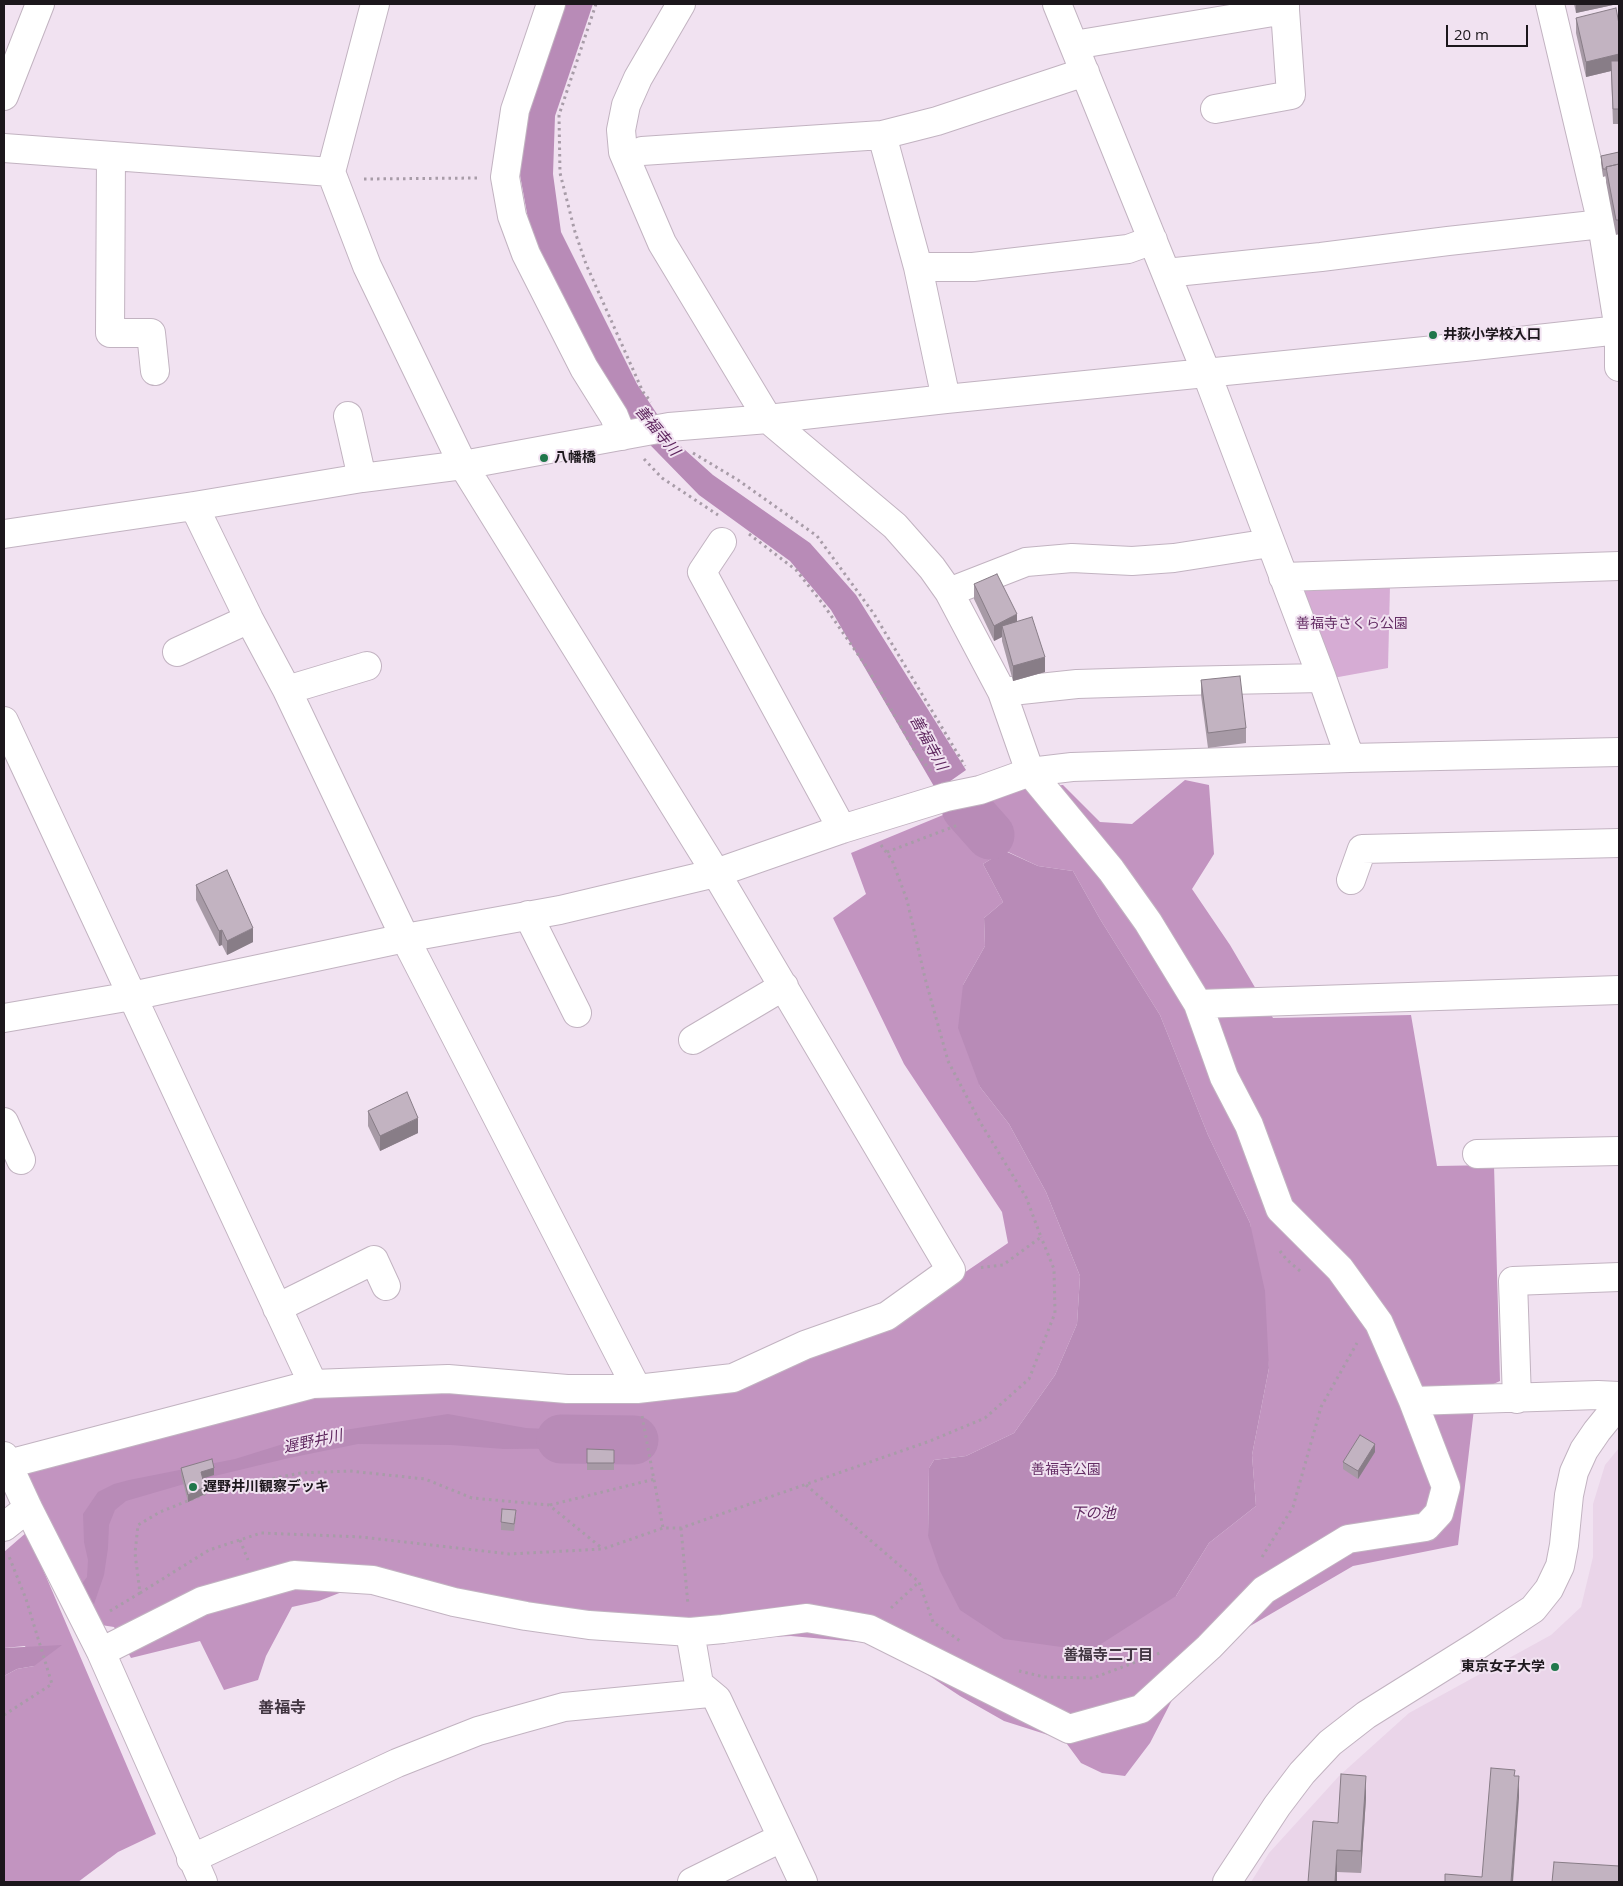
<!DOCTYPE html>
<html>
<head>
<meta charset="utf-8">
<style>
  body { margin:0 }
  #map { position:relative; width:1623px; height:1886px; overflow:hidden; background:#f1e2f1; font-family:"Open Sans",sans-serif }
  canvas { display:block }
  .frame { position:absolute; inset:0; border:5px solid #1c171c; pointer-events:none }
  .scale { position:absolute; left:1446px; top:25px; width:82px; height:22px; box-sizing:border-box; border:2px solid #1c171c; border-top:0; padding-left:6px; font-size:15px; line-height:18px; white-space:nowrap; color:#1c171c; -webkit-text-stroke:4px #f1e2f1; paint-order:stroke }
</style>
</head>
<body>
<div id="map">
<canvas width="1623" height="1886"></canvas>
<div class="frame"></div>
<div class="scale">20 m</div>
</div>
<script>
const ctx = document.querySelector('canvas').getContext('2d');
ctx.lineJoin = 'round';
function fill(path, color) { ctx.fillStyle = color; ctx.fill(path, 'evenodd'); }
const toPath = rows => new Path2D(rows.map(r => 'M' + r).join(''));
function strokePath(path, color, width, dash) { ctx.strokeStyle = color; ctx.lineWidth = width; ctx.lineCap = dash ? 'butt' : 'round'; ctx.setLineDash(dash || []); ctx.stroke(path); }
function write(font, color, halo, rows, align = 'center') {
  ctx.font = font + ' "Open Sans","Noto Sans JP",sans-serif'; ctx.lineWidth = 4; ctx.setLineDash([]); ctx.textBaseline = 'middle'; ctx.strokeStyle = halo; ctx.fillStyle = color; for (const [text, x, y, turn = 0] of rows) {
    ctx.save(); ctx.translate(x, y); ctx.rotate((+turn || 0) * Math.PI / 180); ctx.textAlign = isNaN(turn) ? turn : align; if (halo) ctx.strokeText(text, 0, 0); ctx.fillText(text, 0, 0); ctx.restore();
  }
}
fill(toPath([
  [1619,1448,1619,1882,1251,1882,1269,1853,1339,1776,1409,1713,1551,1635,1581,1607,1593,1557,1593,1504,1605,1465]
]), '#ead5e9');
fill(toPath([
  [1390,586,1388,668,1333,678,1299,587]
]), '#d6acd4');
fill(toPath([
  [1185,780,1209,785,1214,854,1192,889,1230,945,1273,1018,1411,1015,1437,1166,1494,1165,1500,1381,1476,1392,1458,1545,1353,1566,1233,1636,1191,1663,1150,1743,1125,1776,1102,1773,1081,1763,1064,1740,1004,1721,960,1696,881,1644,791,1636,728,1639,352,1588,319,1601,292,1607,266,1656,258,1680,224,1690,200,1641,131,1658,114,1627,101,1625,24,1471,94,1432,342,1391,736,1389,892,1322,1008,1243,1002,1212,904,1064,833,918,866,894,851,853,1006,789,1063,785,1100,822,1132,824],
  [995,831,1004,850,1038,866,1073,871,1100,919,1160,1015,1208,1135,1250,1223,1269,1368,1252,1455,1256,1506,1209,1543,1176,1596,928,1536,929,1468,934,1460,966,1456,1014,1433,1055,1375,1077,1324,1080,1276,1046,1192,1009,1124,980,1087,963,985,985,946,984,918,1003,902,983,864,996,856],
  [27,1532,156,1834,118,1852,78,1882,4,1882,4,1676,17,1669,34,1666,25,1646,4,1648,4,1552]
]), '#c294c0');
fill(toPath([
  [561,4,593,4,555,116,553,174,561,232,637,384,675,441,713,475,810,543,856,595,966,770,949,782,935,788,831,610,790,561,699,495,616,410,533,246,520,175,525,112],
  [995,831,1005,851,1038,866,1073,871,1100,919,1160,1015,1208,1135,1250,1223,1265,1291,1269,1368,1252,1455,1256,1506,1209,1543,1176,1596,1090,1651,1004,1639,960,1610,940,1571,928,1536,929,1468,934,1460,966,1456,1014,1433,1055,1375,1077,1324,1080,1276,1046,1192,1009,1124,980,1087,958,1028,963,985,985,946,984,918,1003,902,983,864,996,856,986,838],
  [448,1414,526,1428,627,1433,626,1448,504,1449,451,1445,358,1444,289,1458,198,1480,126,1501,115,1510,109,1525,108,1548,104,1575,94,1604,78,1589,87,1577,88,1560,84,1542,83,1514,98,1492,114,1484,129,1480,235,1459,312,1435],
  [62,1645,34,1666,17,1669,4,1676,4,1648]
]), '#b88bb7');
strokePath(toPath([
  [966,808,990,835],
  [561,1439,634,1440]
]), '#b88bb7', 49);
const minor = toPath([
  [551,4,515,110,505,177,512,216,526,254,584,368,614,416,622,436],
  [681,4,638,78,626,105,621,130,623,152,662,243,768,419,895,526,932,568,949,592,1002,692,1030,772,1111,870,1148,922,1198,1004,1224,1077,1249,1125,1280,1209,1340,1269,1379,1323,1413,1401,1598,1395,1619,1396],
  [1057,4,1206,372,1322,678,1350,758],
  [1550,4,1602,224,1619,330,1619,367],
  [1074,45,1285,10,1285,4],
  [4,96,40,4],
  [1215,109,1291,95,1285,10],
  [882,135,918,267,946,399],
  [4,148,331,172,367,266,463,465,716,873,951,1270,887,1316,805,1345,733,1378,637,1389,567,1389,448,1379,313,1384,8,1464],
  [642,151,882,135,937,121,1085,72],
  [111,156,110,333,151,333,155,371],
  [331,172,375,4],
  [918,267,973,267,1128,249,1153,240],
  [1166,273,1321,257,1448,241,1602,224],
  [348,416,362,478],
  [194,506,249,619,287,690,405,938,637,1389],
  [4,534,194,506,362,478,463,465,669,427,768,419,946,399,1465,347,1619,330],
  [722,542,702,572,842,829],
  [1283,577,1619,566],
  [949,592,1026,562,1072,558,1132,561,1174,558,1270,543],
  [177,652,249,619],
  [287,690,367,666],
  [1002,692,1077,684,1178,681,1322,678],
  [4,721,313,1384],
  [1351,880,1362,849,1619,843],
  [528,915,577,1013],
  [1198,1004,1619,990],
  [4,1018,132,996,405,938,560,910,716,873,842,829,946,797,980,790,1030,772,1072,767,1350,758,1619,752],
  [693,1040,784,986],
  [4,1122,21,1160],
  [1477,1154,1619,1151],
  [277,1308,374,1260,386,1286],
  [1517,1399,1513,1281,1619,1277],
  [4,1456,28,1508,101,1652,203,1882],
  [4,1527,28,1508],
  [690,1632,699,1684,717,1699,803,1882],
  [101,1652,202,1601,294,1575,373,1580,454,1602,526,1616,589,1625,690,1632,723,1629,807,1618,869,1629,1069,1729,1141,1709,1209,1647,1264,1590,1348,1539,1426,1527,1439,1513,1446,1487,1413,1401],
  [191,1859,397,1763,478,1731,564,1707,709,1693],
  [692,1882,781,1838],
  [1227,1882,1277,1806,1302,1773,1330,1743,1366,1715,1478,1645,1533,1609,1549,1589,1560,1566,1564,1545,1569,1495,1574,1472,1584,1450,1597,1431,1610,1415,1619,1408]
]);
strokePath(minor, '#c2b3c1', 30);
strokePath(toPath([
  [596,4,559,115,560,173,575,232,586,264,643,392,651,402],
  [364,179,477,178],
  [693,453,738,480,817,536,874,614,965,766],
  [644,459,662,478,718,515],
  [749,534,796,570,823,604,866,666,915,751,932,773],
  [881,845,892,860,907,900,925,978,948,1061,980,1122,1026,1197,1041,1237,1003,1265,977,1268],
  [887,852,958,825],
  [1280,1251,1286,1259,1300,1271],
  [642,1416,663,1528],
  [806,1485,919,1582,933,1622,960,1641],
  [550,1505,655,1479],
  [681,1528,688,1605],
  [240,1540,248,1560],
  [1262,1557,1293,1507,1321,1407,1357,1343],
  [140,1593,209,1550,261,1533,362,1537,509,1554,603,1549,663,1528,681,1528,930,1441,985,1418,1029,1379,1055,1313,1054,1269,1041,1237],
  [891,1608,919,1582],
  [110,1611,140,1593,135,1553,138,1525,160,1512,205,1494,243,1484,301,1473,350,1471,425,1479,472,1498,549,1505,603,1549],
  [1019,1671,1044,1677,1093,1678,1160,1653],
  [4,1715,52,1684,26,1599,8,1554]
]), '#a89ca8', 3, [2.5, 4]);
strokePath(minor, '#fff', 28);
fill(toPath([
  [1574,4,1613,4,1613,5,1576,13],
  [1576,18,1619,24,1619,124,1613,124,1611,71,1586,77,1576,33],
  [1619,152,1619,234,1616,235,1606,182,1606,176,1603,177,1601,163,1601,156],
  [974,584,1017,622,1045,672,1013,681,1002,641,1002,637,994,641,974,599],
  [1201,680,1246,728,1246,743,1208,748,1201,695],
  [196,885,253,942,227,955,222,945,219,946,196,900],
  [368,1111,418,1133,380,1151,368,1126],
  [587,1449,614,1450,614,1470,587,1470],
  [1375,1452,1358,1479,1343,1469,1343,1462],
  [181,1468,214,1475,203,1478,205,1494,188,1502,181,1475],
  [516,1517,514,1531,501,1530,501,1522],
  [1366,1798,1361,1873,1337,1872,1337,1882,1308,1882,1338,1823]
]), '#a79aa6');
fill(toPath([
  [1576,4,1613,4,1613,5,1576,13],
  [1619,54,1619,69,1611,61,1611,71,1586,77,1586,62],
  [1017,614,1017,629,1002,626,1002,637,994,641,994,626],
  [1045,657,1045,672,1013,681,1013,666],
  [253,928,253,942,227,955,227,941],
  [222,930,222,945,219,946,219,931],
  [418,1118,418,1133,380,1151,380,1136],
  [1375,1444,1375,1452,1358,1479,1358,1471],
  [214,1468,214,1475,201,1479,201,1472],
  [205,1487,205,1494,188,1502,188,1495],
  [1366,1776,1366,1798,1361,1873,1361,1851],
  [1519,1776,1519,1798,1513,1882,1511,1882],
  [1337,1850,1337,1882,1335,1882]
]), '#887d87');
const building = toPath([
  [1616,8,1619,24,1619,54,1586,62,1576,18,1616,8],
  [1611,61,1619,61,1619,109,1613,109,1611,61],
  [1619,152,1619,164,1606,167,1607,169,1603,169,1601,156,1619,152],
  [1619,164,1619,220,1616,220,1606,167,1619,164],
  [997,574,1017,614,994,626,974,584,997,574],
  [1032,617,1045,657,1013,666,1002,626,1032,617],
  [1240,676,1246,728,1208,733,1201,680,1240,676],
  [227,870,253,928,227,941,222,930,219,931,196,885,227,870],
  [407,1092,418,1118,380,1136,368,1111,407,1092],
  [1360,1435,1375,1444,1358,1471,1343,1462,1360,1435],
  [587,1449,614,1450,614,1463,587,1463,587,1449],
  [212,1459,214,1468,201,1472,205,1487,188,1495,181,1468,212,1459],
  [502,1509,516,1510,514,1524,501,1522,502,1509],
  [1491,1768,1515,1770,1514,1776,1519,1776,1511,1882,1445,1882,1445,1874,1482,1877,1491,1768],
  [1341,1774,1366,1776,1361,1851,1337,1850,1335,1882,1308,1882,1313,1821,1338,1823,1341,1774],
  [1554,1862,1619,1866,1619,1882,1552,1882,1554,1862]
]);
fill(building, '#c2b3c1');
strokePath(building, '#887d87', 1);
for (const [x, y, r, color] of [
  [1433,335,5,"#20774b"],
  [544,458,5,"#20774b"],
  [193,1487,5,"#20774b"],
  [1555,1667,5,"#20774b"]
]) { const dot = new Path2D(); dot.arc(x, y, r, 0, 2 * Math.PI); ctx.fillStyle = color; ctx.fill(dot); strokePath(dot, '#f1e2f1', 2); }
write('bold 14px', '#1c171c', '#f1e2f1', [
  ["井荻小学校入口",1443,335],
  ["八幡橋",554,458],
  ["遅野井川観察デッキ",203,1487],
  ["東京女子大学",1545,1667,"right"]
], 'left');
write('14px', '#642d64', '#f1e2f1', [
  ["善福寺さくら公園",1352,624],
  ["善福寺公園",1066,1470]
]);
write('italic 15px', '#5e265e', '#f1e2f1', [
  ["善福寺川",657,431,50],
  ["善福寺川",928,743,61],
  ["遅野井川",313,1442,-12],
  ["下の池",1093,1514]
]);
write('bold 15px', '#423642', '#f1e2f1', [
  ["善福寺二丁目",1108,1656]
]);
write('bold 16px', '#423642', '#f1e2f1', [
  ["善福寺",282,1708]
]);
</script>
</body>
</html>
